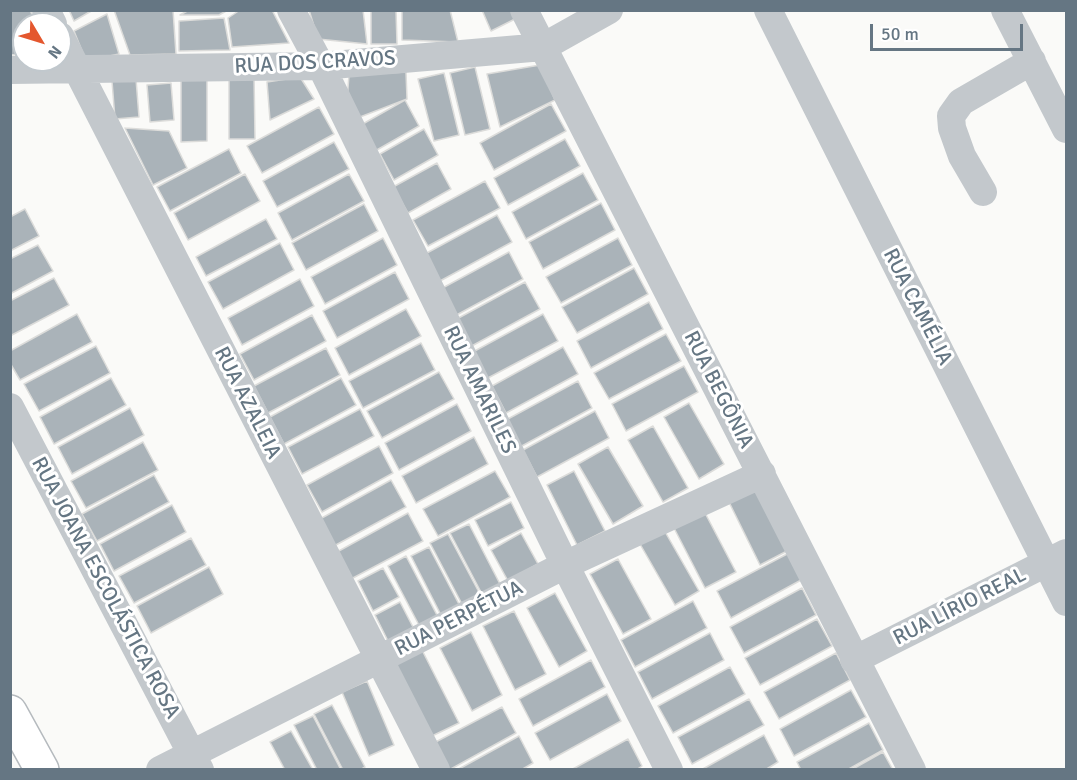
<!DOCTYPE html>
<html>
<head>
<meta charset="utf-8">
<style>
  body { margin:0 }
  #map { position:relative; width:1077px; height:780px; overflow:hidden; background:#fafaf8; font-family:Signika,sans-serif }
  canvas { display:block }
  .frame { position:absolute; inset:0; border:12px solid #657683; pointer-events:none }
  .north { position:absolute; left:12px; top:12px; width:60px; height:60px; box-sizing:border-box; background:#fff; border:2px solid #c1c8cd; border-radius:50%; rotate:128deg; font-size:16px; font-weight:700; line-height:24px; text-align:center; color:#657683 }
  .north::after { content:''; display:block; margin:auto; width:21px; height:27px; background:#e4572e; clip-path:polygon(50% 0,100% 100%,50% 72%,0 100%) }
  .scale { position:absolute; left:870px; top:24px; width:153px; height:27px; box-sizing:border-box; border:3px solid #657683; border-top:0; padding-left:8px; font-size:18px; line-height:21px; white-space:nowrap; color:#657683; -webkit-text-stroke:4px #fff; paint-order:stroke }
</style>
</head>
<body>
<div id="map">
<canvas width="1077" height="780"></canvas>
<div class="frame"></div>
<div class="north">N</div>
<div class="scale">50 m</div>
</div>
<script>
const ctx = document.querySelector('canvas').getContext('2d');
ctx.lineJoin = 'round';
function fill(path, color) { ctx.fillStyle = color; ctx.fill(path, 'evenodd'); }
const toPath = rows => new Path2D(rows.map(r => 'M' + r).join(''));
function strokePath(path, color, width, dash) { ctx.strokeStyle = color; ctx.lineWidth = width; ctx.lineCap = dash ? 'butt' : 'round'; ctx.setLineDash(dash || []); ctx.stroke(path); }
function write(font, color, halo, rows, align = 'center') {
  ctx.font = font + ' Signika,sans-serif'; ctx.lineWidth = 6; ctx.setLineDash([]); ctx.textBaseline = 'middle'; ctx.strokeStyle = halo; ctx.fillStyle = color; for (const [text, x, y, turn = 0] of rows) {
    ctx.save(); ctx.translate(x, y); ctx.rotate((+turn || 0) * Math.PI / 180); ctx.textAlign = isNaN(turn) ? turn : align; if (halo) ctx.strokeText(text, 0, 0); ctx.fillText(text, 0, 0); ctx.restore();
  }
}
const building = toPath([
  [10,10,30,10,36,24,24,24,24,54,10,55,10,10],
  [69,10,93,10,74,21,69,10],
  [114,10,173,10,176,54,130,55,114,10],
  [189,10,228,10,219,15,180,15,189,10],
  [240,10,272,10,289,43,232,47,228,18,240,10],
  [309,10,363,10,367,44,318,39,309,10],
  [371,10,396,10,397,44,371,44,371,10],
  [402,10,450,10,458,42,402,40,402,10],
  [482,10,516,10,519,17,491,31,482,10],
  [107,14,119,54,86,61,74,31,107,14],
  [224,18,230,50,179,51,179,21,224,18],
  [540,65,555,100,500,127,487,74,540,65],
  [475,67,490,129,465,135,450,73,475,67],
  [406,72,407,99,360,117,347,101,349,75,406,72],
  [444,73,459,135,434,141,418,79,444,73],
  [254,74,255,139,229,139,229,75,254,74],
  [181,77,207,77,207,141,181,142,181,77],
  [300,77,314,99,270,120,267,82,300,77],
  [136,79,139,117,115,119,112,81,136,79],
  [171,83,174,120,150,122,147,85,171,83],
  [405,100,419,126,375,151,361,125,405,100],
  [551,104,566,131,494,170,480,143,551,104],
  [319,107,334,134,262,173,247,146,319,107],
  [125,128,169,131,187,168,153,185,125,128],
  [424,129,438,155,394,180,380,154,424,129],
  [565,139,580,166,508,205,494,178,565,139],
  [334,142,349,169,277,207,263,181,334,142],
  [229,149,241,173,170,211,157,187,229,149],
  [437,163,451,189,408,213,393,187,437,163],
  [583,173,598,200,526,239,512,212,583,173],
  [245,174,260,201,188,240,174,213,245,174],
  [349,174,364,201,292,240,278,213,349,174],
  [485,181,500,208,428,246,413,220,485,181],
  [601,203,615,230,543,269,529,242,601,203],
  [364,204,378,231,306,270,292,243,364,204],
  [25,209,39,236,10,251,10,217,25,209],
  [497,215,512,242,440,281,425,254,497,215],
  [266,219,277,239,206,276,196,257,266,219],
  [383,238,397,265,325,304,311,277,383,238],
  [618,238,632,265,561,303,546,277,618,238],
  [280,243,294,270,223,309,208,282,280,243],
  [38,245,53,271,10,294,10,259,38,245],
  [509,252,523,279,451,318,437,291,509,252],
  [634,268,648,294,577,333,562,307,634,268],
  [395,272,409,299,337,338,323,311,395,272],
  [54,278,69,305,10,336,10,301,54,278],
  [300,279,314,306,242,345,228,318,300,279],
  [525,282,540,309,468,348,453,321,525,282],
  [649,302,663,329,591,368,577,341,649,302],
  [406,309,421,336,349,375,335,348,406,309],
  [77,314,92,342,20,380,10,363,10,351,77,314],
  [543,314,558,341,486,379,471,353,543,314],
  [312,315,326,341,254,380,240,354,312,315],
  [666,334,681,361,609,399,594,373,666,334],
  [421,343,435,370,363,408,349,381,421,343],
  [96,346,110,373,39,411,24,384,96,346],
  [563,347,578,374,506,413,492,386,563,347],
  [326,348,340,375,268,413,254,386,326,348],
  [684,366,698,392,626,431,612,404,684,366],
  [439,372,454,399,382,438,367,411,439,372],
  [111,378,126,405,54,444,40,417,111,378],
  [341,378,356,405,284,444,270,417,341,378],
  [578,381,592,408,520,447,506,420,578,381],
  [689,403,724,464,699,479,664,417,689,403],
  [457,404,471,431,399,470,385,443,457,404],
  [130,408,144,435,72,474,58,447,130,408],
  [360,409,374,436,302,474,288,447,360,409],
  [595,411,609,438,537,477,523,450,595,411],
  [653,426,688,488,663,502,628,440,653,426],
  [474,437,488,464,416,503,402,476,474,437],
  [143,442,158,470,86,508,71,481,143,442],
  [379,446,393,473,322,512,307,485,379,446],
  [608,447,643,506,613,524,578,464,608,447],
  [495,471,510,497,438,536,423,509,495,471],
  [574,471,605,531,577,545,547,485,574,471],
  [154,475,169,502,97,541,82,514,154,475],
  [391,480,406,507,334,546,320,519,391,480],
  [753,485,787,551,760,565,727,498,753,485],
  [511,502,524,528,488,546,475,520,511,502],
  [172,505,186,532,114,571,100,544,172,505],
  [704,511,736,572,705,588,674,528,704,511],
  [408,513,423,541,351,579,337,552,408,513],
  [469,524,501,586,483,596,450,533,469,524],
  [664,530,699,591,675,605,640,544,664,530],
  [521,533,538,564,508,581,491,550,521,533],
  [448,534,481,596,463,606,430,543,448,534],
  [191,538,206,565,134,603,119,576,191,538],
  [429,547,462,610,443,619,411,556,429,547],
  [789,553,803,579,731,618,717,591,789,553],
  [406,556,439,619,421,629,388,566,406,556],
  [618,559,651,619,623,634,590,574,618,559],
  [209,567,223,594,151,633,137,606,209,567],
  [383,568,399,597,373,611,358,581,383,568],
  [802,588,816,615,744,653,730,627,802,588],
  [555,593,587,651,559,667,527,608,555,593],
  [693,601,707,628,635,667,621,640,693,601],
  [400,602,415,631,390,645,375,615,400,602],
  [514,611,546,674,515,690,483,626,514,611],
  [817,619,832,646,760,685,745,658,817,619],
  [471,632,502,695,472,711,440,648,471,632],
  [710,633,724,660,652,699,638,672,710,633],
  [422,650,459,723,432,736,395,664,422,650],
  [836,653,850,680,779,719,764,692,836,653],
  [591,660,605,687,533,726,519,699,591,660],
  [730,667,745,694,673,733,658,706,730,667],
  [367,681,394,745,369,756,342,692,367,681],
  [851,690,866,717,794,756,780,729,851,690],
  [607,694,621,721,550,760,535,733,607,694],
  [749,699,764,725,692,764,678,737,749,699],
  [332,705,365,767,360,770,343,770,314,714,332,705],
  [502,707,516,733,449,770,430,745,502,707],
  [313,716,341,770,317,770,294,725,313,716],
  [869,723,883,750,847,770,801,770,797,762,869,723],
  [291,731,313,770,285,770,270,742,291,731],
  [764,735,778,762,765,770,701,770,764,735],
  [519,736,533,763,521,770,457,770,519,736],
  [628,739,642,766,636,770,571,770,628,739],
  [883,752,893,770,851,770,883,752]
]);
fill(building, '#aab3b9');
strokePath(building, '#dcdcda', 1.5);
const major = toPath([
  [10,712,42,770]
]);
strokePath(major, '#b5babe', 36);
strokePath(toPath([
  [46,10,53,24],
  [291,10,321,66,565,565,669,770],
  [524,10,912,770],
  [768,10,1066,602],
  [1005,10,1066,129],
  [60,36,436,770],
  [10,70,321,66,543,47,609,10],
  [983,192,962,156,952,128,951,116,961,102,1032,61],
  [10,407,200,770],
  [854,660,1066,553],
  [160,770,565,565,762,474]
]), '#c3c8cc', 28);
strokePath(major, '#fff', 33);
write('21px', '#657683', '#fff', [
  ["RUA DOS CRAVOS",315,63,-3],
  ["RUA CAMÉLIA",917,307,63],
  ["RUA AMARILES",479,390,64],
  ["RUA BEGÔNIA",718,390,63],
  ["RUA AZALEIA",247,403,63],
  ["RUA JOANA ESCOLÁSTICA ROSA",105,588,62],
  ["RUA LÍRIO REAL",960,607,-27],
  ["RUA PERPÉTUA",459,619,-27]
]);
</script>
</body>
</html>
